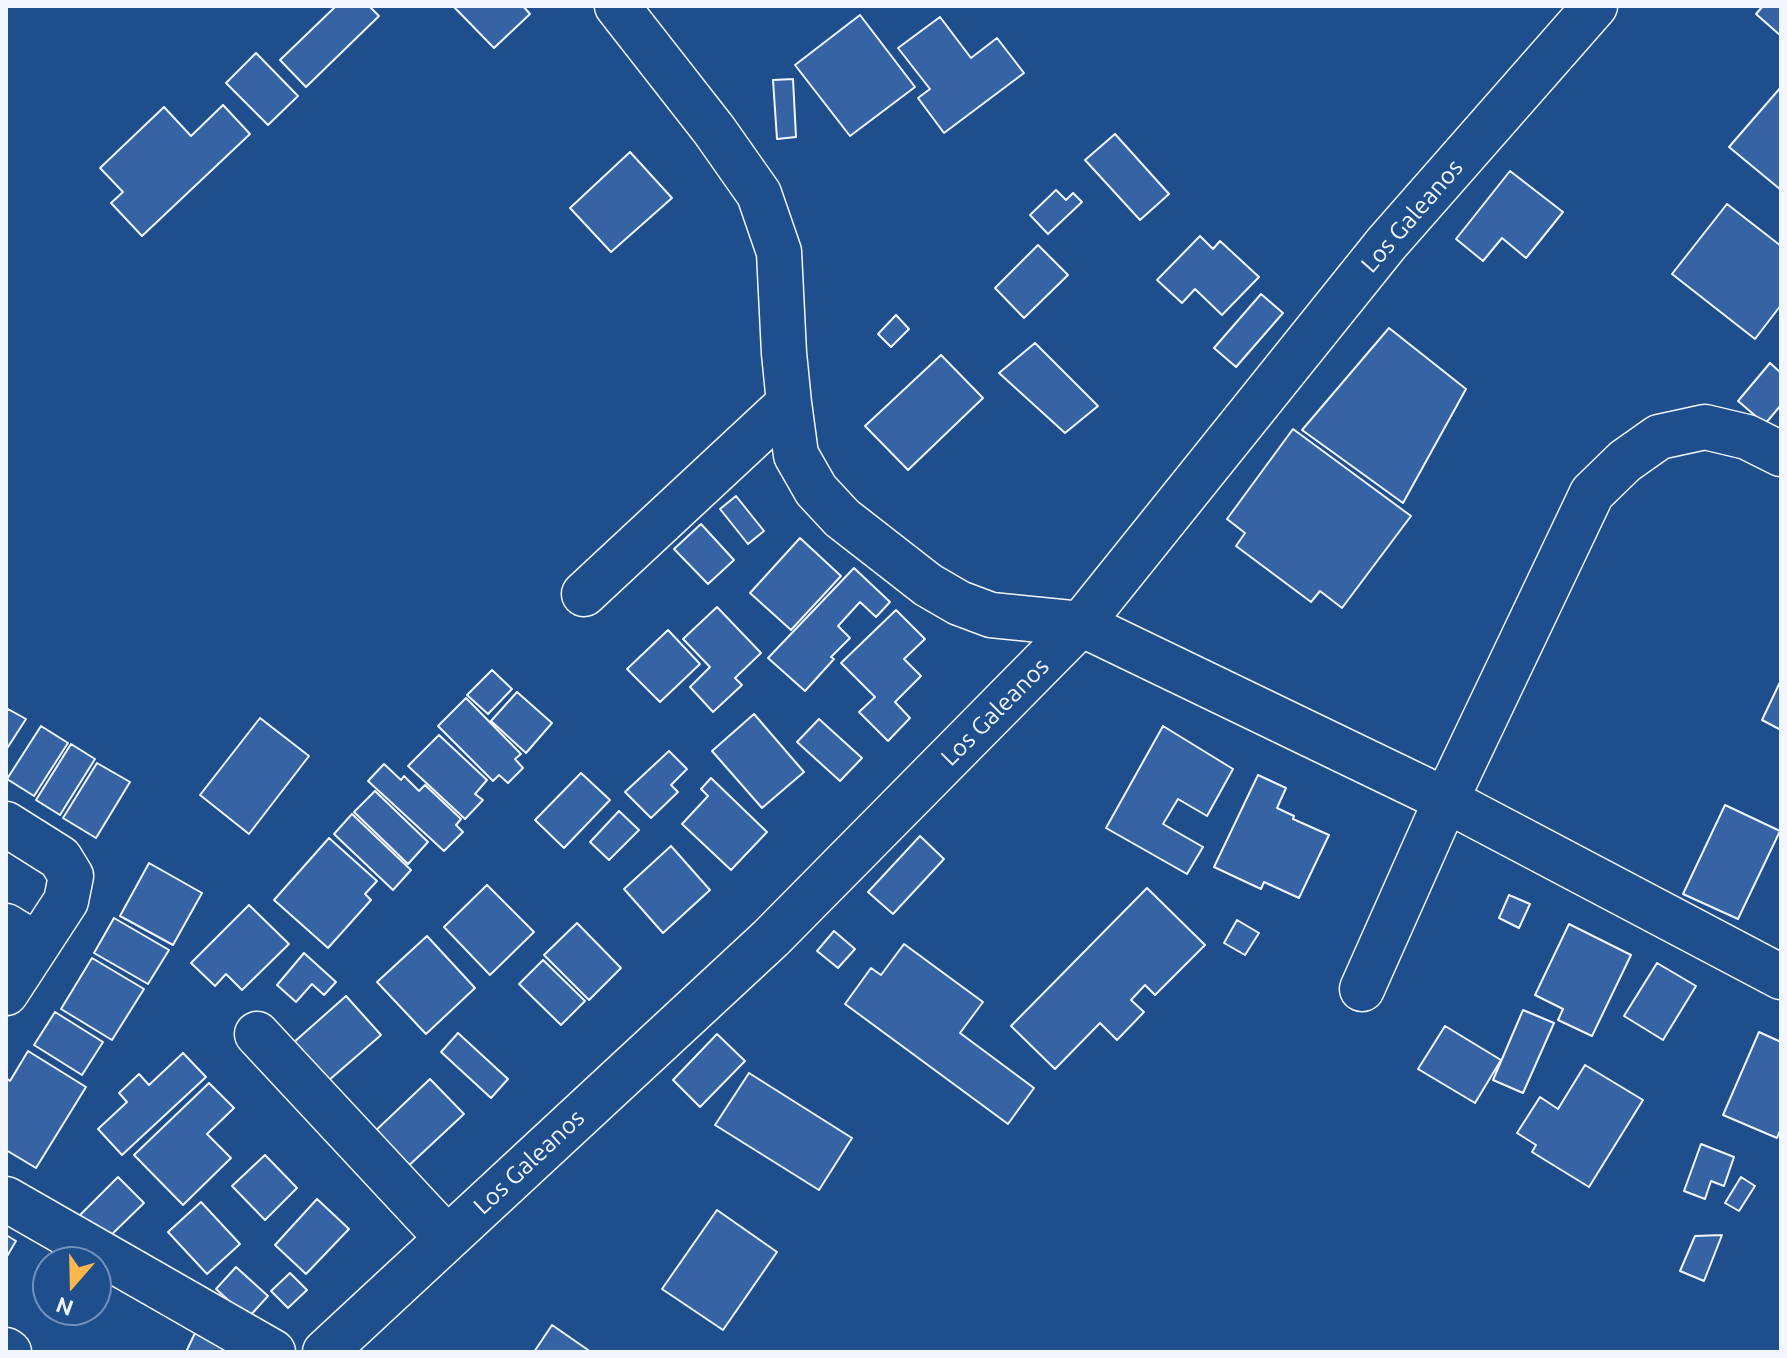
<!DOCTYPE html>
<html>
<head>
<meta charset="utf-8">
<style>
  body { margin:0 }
  #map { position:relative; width:1787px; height:1358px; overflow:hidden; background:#1f4e8c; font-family:Ubuntu,sans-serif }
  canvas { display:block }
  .frame { position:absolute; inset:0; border:8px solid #f2f6ff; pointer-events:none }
  .north { position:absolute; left:32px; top:1246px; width:80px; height:80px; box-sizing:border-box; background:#1f4e8c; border:2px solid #7391ba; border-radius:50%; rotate:200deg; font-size:22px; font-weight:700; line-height:32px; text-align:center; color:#f2f6ff }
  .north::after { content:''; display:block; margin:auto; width:28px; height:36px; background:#ffb74d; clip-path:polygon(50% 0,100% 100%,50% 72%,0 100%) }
</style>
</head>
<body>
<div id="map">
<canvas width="1787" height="1358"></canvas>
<div class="frame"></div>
<div class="north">N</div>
</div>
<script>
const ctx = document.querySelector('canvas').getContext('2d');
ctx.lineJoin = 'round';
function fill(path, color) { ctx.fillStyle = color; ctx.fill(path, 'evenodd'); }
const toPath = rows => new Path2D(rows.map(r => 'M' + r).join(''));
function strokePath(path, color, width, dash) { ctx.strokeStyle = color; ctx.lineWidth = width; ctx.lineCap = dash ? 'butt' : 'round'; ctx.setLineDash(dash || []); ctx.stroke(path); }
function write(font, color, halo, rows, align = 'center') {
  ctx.font = font + ' Ubuntu,sans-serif'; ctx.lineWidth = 6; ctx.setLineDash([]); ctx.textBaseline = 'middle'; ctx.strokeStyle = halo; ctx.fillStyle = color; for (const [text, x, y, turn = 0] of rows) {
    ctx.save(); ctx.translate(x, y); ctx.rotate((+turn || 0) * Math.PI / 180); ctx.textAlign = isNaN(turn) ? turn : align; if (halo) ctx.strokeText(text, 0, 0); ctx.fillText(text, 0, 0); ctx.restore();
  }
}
const building = toPath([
  [336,6,369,6,379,16,306,87,280,60,336,6],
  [453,6,523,6,530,14,494,48,453,6],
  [1763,6,1781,6,1781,36,1756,14,1763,6],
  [860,15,915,87,850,136,795,65,860,15],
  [940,17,971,58,997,38,1024,73,944,133,918,98,930,89,898,48,940,17],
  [256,53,298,96,268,125,226,83,256,53],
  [793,79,796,137,777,139,773,80,793,79],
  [1781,87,1781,190,1729,147,1781,87],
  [223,105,250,134,142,236,111,203,123,192,100,168,164,107,191,136,223,105],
  [1115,134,1169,194,1140,220,1085,160,1115,134],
  [630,152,672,198,611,252,570,208,630,152],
  [1510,171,1563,212,1526,258,1502,238,1483,261,1456,239,1510,171],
  [1056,190,1066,200,1073,193,1082,202,1048,234,1030,215,1056,190],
  [1727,204,1781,246,1781,305,1755,339,1672,274,1727,204],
  [1200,236,1213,249,1220,241,1259,277,1222,315,1195,289,1182,303,1157,280,1200,236],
  [1038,245,1068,275,1024,318,995,288,1038,245],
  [1261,294,1283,313,1236,367,1214,348,1261,294],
  [896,315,909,329,891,347,878,334,896,315],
  [1389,328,1466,389,1403,503,1302,430,1389,328],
  [1035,343,1098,406,1065,433,999,373,1035,343],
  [941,355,983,398,908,470,865,426,941,355],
  [1770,363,1781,373,1781,405,1765,424,1738,401,1770,363],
  [1293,429,1411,516,1342,608,1320,591,1311,602,1236,546,1245,533,1227,519,1293,429],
  [736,496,764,531,748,544,720,509,736,496],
  [701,524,734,560,708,584,674,549,701,524],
  [800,538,841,576,791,630,750,593,800,538],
  [854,568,890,602,876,617,860,602,838,626,850,638,831,657,834,659,805,691,768,658,854,568],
  [717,607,761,653,735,678,742,685,713,712,690,687,710,667,683,639,717,607],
  [896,610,925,639,904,659,921,676,895,702,910,718,888,741,859,712,875,697,841,663,896,610],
  [668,630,700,664,660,702,627,669,668,630],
  [492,670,512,689,488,714,467,695,492,670],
  [1781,680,1781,730,1762,720,1781,680],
  [517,692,552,723,526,753,491,721,517,692],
  [466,698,521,754,515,759,523,768,508,783,499,775,493,781,438,726,466,698],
  [8,709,26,719,6,750,6,713,8,709],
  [754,714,804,772,762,808,712,751,754,714],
  [260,718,309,756,249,834,200,795,260,718],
  [819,719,862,758,840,781,797,742,819,719],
  [41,726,68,743,34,796,7,779,41,726],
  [1163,726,1233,769,1207,816,1178,799,1163,824,1203,847,1187,874,1106,828,1163,726],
  [439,735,487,780,475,794,483,800,465,819,408,766,439,735],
  [71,744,95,759,60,815,36,800,71,744],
  [669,751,687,769,671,785,678,792,651,818,625,792,669,751],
  [97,763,130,782,96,838,63,818,97,763],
  [384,764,401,780,404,776,419,791,425,785,461,819,456,825,463,832,444,851,368,781,384,764],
  [581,773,610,800,564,848,535,820,581,773],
  [1258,775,1286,788,1277,808,1294,816,1293,819,1329,835,1299,898,1264,882,1261,889,1214,867,1258,775],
  [711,778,767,832,731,870,682,824,708,796,701,789,711,778],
  [375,791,428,842,408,864,354,812,375,791],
  [1725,805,1780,831,1738,919,1683,894,1725,805],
  [619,811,639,830,609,860,590,842,619,811],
  [352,814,411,870,393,890,334,834,352,814],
  [920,836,944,859,893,914,868,892,920,836],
  [329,838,377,881,365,894,371,900,328,948,274,900,329,838],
  [671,846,710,890,663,933,624,889,671,846],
  [149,863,202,893,173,945,120,916,149,863],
  [487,885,534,932,490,975,444,927,487,885],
  [1147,888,1205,945,1155,995,1145,985,1131,1000,1144,1012,1117,1040,1100,1023,1055,1069,1011,1026,1147,888],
  [1509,895,1530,904,1519,928,1499,918,1509,895],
  [249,905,289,944,242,990,226,974,215,986,191,963,249,905],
  [114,918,169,950,148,984,94,953,114,918],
  [1237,920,1259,933,1245,955,1224,943,1237,920],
  [577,923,621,968,589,1000,544,955,577,923],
  [1569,924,1631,955,1592,1036,1558,1020,1563,1009,1535,995,1569,924],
  [834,931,855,949,838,968,817,951,834,931],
  [427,936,475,988,426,1034,377,982,427,936],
  [904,944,983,1002,960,1033,1034,1088,1008,1124,845,1004,871,968,881,975,904,944],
  [304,953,336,982,324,995,312,984,296,1002,277,985,304,953],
  [92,958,144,989,112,1040,61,1009,92,958],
  [543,960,585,1001,561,1025,519,984,543,960],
  [1657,963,1696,986,1663,1040,1624,1016,1657,963],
  [346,996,381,1035,328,1081,293,1043,346,996],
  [1523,1010,1554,1023,1523,1093,1493,1080,1523,1010],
  [55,1012,103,1042,82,1075,34,1045,55,1012],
  [1445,1026,1501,1060,1475,1103,1418,1069,1445,1026],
  [1759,1032,1781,1042,1781,1128,1777,1138,1723,1115,1759,1032],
  [458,1033,508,1079,491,1098,441,1052,458,1033],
  [717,1034,745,1061,700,1107,673,1080,717,1034],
  [28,1051,86,1087,36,1168,6,1150,6,1078,10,1081,28,1051],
  [183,1053,206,1077,122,1155,98,1129,127,1102,119,1093,139,1074,149,1085,183,1053],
  [1585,1065,1643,1100,1589,1187,1532,1152,1536,1145,1517,1133,1540,1097,1558,1109,1585,1065],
  [749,1073,852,1138,819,1190,715,1125,749,1073],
  [430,1079,464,1114,404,1170,371,1135,430,1079],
  [209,1083,234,1108,207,1134,231,1158,183,1205,134,1155,209,1083],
  [1701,1144,1734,1157,1724,1186,1711,1181,1705,1199,1684,1191,1701,1144],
  [265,1155,297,1188,265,1220,232,1186,265,1155],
  [118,1177,144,1203,105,1241,79,1216,118,1177],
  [1741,1177,1755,1186,1739,1211,1725,1203,1741,1177],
  [317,1199,349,1229,306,1274,275,1245,317,1199],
  [201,1202,240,1244,207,1274,168,1232,201,1202],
  [717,1210,777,1252,723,1330,662,1289,717,1210],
  [6,1235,16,1241,6,1258,6,1235],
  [1722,1235,1704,1281,1680,1271,1695,1236,1722,1235],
  [236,1267,268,1296,248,1318,216,1289,236,1267],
  [290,1273,307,1290,288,1308,271,1291,290,1273],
  [552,1325,591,1352,534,1352,552,1325],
  [195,1333,230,1352,186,1352,195,1333]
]);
fill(building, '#3563a3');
strokePath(building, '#f2f6ff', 2);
const minor = toPath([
  [617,6,714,130,759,194,779,252,784,353,789,403,796,455,816,490,842,518,928,585,959,603,991,615,1081,624,1446,800,1781,977],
  [584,594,789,403],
  [6,824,60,858,71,876,66,901,6,993],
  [6,926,37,945],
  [1362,989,1446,800,1592,493,1625,461,1659,437,1705,427,1747,437,1781,454],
  [257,1034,447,1238],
  [6,1199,273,1352],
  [6,1350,9,1352],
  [325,1352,771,938,1081,624,1386,244,1595,6]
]);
strokePath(minor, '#f2f6ff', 47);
strokePath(minor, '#1f4e8c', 44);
write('24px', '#f2f6ff', '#1f4e8c', [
  ["Los Galeanos",1412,216,-49],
  ["Los Galeanos",995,712,-45],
  ["Los Galeanos",529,1162,-43]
]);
</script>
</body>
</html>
